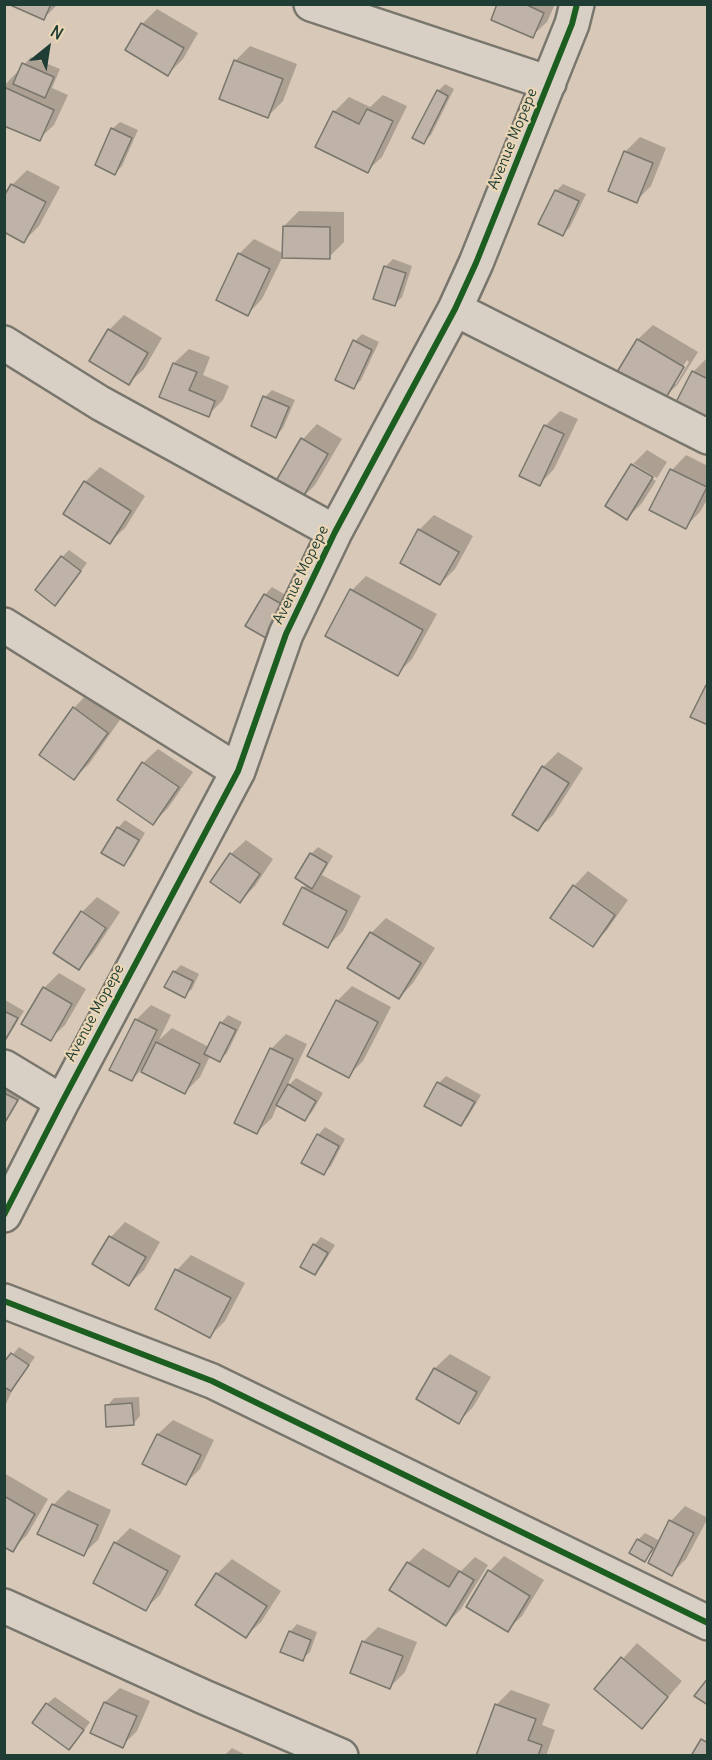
<!DOCTYPE html>
<html>
<head>
<meta charset="utf-8">
<style>
  body { margin:0 }
  #map { position:relative; width:712px; height:1760px; overflow:hidden; background:#d8c8b7; font-family:Delius,sans-serif }
  canvas { display:block }
  .frame { position:absolute; inset:0; border:6px solid #1f3d34; pointer-events:none }
  .north { position:absolute; left:18px; top:18px; width:60px; height:60px; -webkit-text-stroke:4px #ebd6b5; paint-order:stroke; rotate:30deg; font-size:16px; font-weight:700; line-height:24px; text-align:center; color:#1f3d34 }
  .north::after { content:''; display:block; margin:auto; width:21px; height:27px; background:#1f3d34; clip-path:polygon(50% 0,100% 100%,50% 72%,0 100%) }
</style>
</head>
<body>
<div id="map">
<canvas width="712" height="1760"></canvas>
<div class="frame"></div>
<div class="north">N</div>
</div>
<script>
const ctx = document.querySelector('canvas').getContext('2d');
ctx.lineJoin = 'round';
function fill(path, color) { ctx.fillStyle = color; ctx.fill(path, 'evenodd'); }
const toPath = rows => new Path2D(rows.map(r => 'M' + r).join(''));
function strokePath(path, color, width, dash) { ctx.strokeStyle = color; ctx.lineWidth = width; ctx.lineCap = dash ? 'butt' : 'round'; ctx.setLineDash(dash || []); ctx.stroke(path); }
function write(font, color, halo, rows, align = 'center') {
  ctx.font = font + ' Delius,sans-serif'; ctx.lineWidth = 4.5; ctx.setLineDash([]); ctx.textBaseline = 'middle'; ctx.strokeStyle = halo; ctx.fillStyle = color; for (const [text, x, y, turn = 0] of rows) {
    ctx.save(); ctx.translate(x, y); ctx.rotate((+turn || 0) * Math.PI / 180); ctx.textAlign = isNaN(turn) ? turn : align; if (halo) ctx.strokeText(text, 0, 0); ctx.fillText(text, 0, 0); ctx.restore();
  }
}
fill(toPath([
  [12,4,58,4,44,18],
  [499,4,555,4,547,22,532,36],
  [157,9,198,33,183,59,168,74,142,24],
  [250,46,297,64,283,101,268,116,235,61],
  [31,57,60,69,52,88,68,95,54,125,39,139,4,124,4,86],
  [445,84,454,89,431,135,423,142,438,91],
  [383,95,407,106,382,157,367,171,334,112,349,97,370,107],
  [120,122,138,130,122,166,115,173,112,129],
  [640,137,666,148,651,186,636,201,625,152],
  [27,170,60,187,39,226,24,241,12,185],
  [563,184,586,194,570,227,563,234,556,191],
  [299,211,344,212,344,242,329,257,283,256,262,299,248,314,239,254,254,239,284,254,284,226],
  [393,259,412,266,402,297,394,305,375,298,386,266],
  [124,315,162,338,144,369,129,383,109,330],
  [653,325,698,352,678,384,663,399,619,371,638,339],
  [687,360,689,362,676,384,672,384],
  [362,334,379,342,361,380,354,387,355,341],
  [189,349,210,357,203,375,229,386,223,400,208,415,161,396,174,363],
  [708,357,708,422,693,372],
  [272,390,295,400,283,428,276,436,265,397],
  [560,411,578,419,554,469,540,484,545,426],
  [317,424,342,439,315,485,300,500,275,485,303,439],
  [647,450,667,462,657,478,634,464,634,467,656,481,642,503,627,518,632,465],
  [686,455,708,466,708,498,700,512,685,527,672,470],
  [100,467,145,496,125,528,110,542,85,482],
  [434,515,473,536,455,569,440,584,419,530],
  [69,550,87,563,62,596,62,557],
  [366,576,437,614,412,659,397,674,352,590],
  [272,587,291,598,273,629,247,626,265,595],
  [88,693,122,717,89,764,74,778,74,708],
  [158,749,193,772,168,808,153,823,143,763],
  [558,752,583,768,553,815,538,829,543,767],
  [125,820,145,833,131,857,124,864,118,828],
  [246,840,273,859,255,886,240,901,231,854],
  [318,847,333,856,322,875,361,896,343,931,328,946,303,888,307,884,311,854],
  [588,871,628,900,607,930,592,945,574,886],
  [97,897,120,912,93,953,79,968,82,912],
  [386,918,435,948,413,983,399,998,371,933],
  [181,965,199,974,192,989,184,996,174,972],
  [59,973,86,989,65,1025,50,1039,44,988],
  [352,986,391,1007,363,1061,348,1076,337,1001],
  [5,1000,24,1011,4,1043,4,1000],
  [151,1005,171,1015,159,1040,172,1028,209,1047,221,1023,228,1015,242,1022,227,1053,220,1060,210,1056,200,1077,185,1092,141,1070,132,1080,136,1020],
  [286,1034,307,1044,286,1088,296,1078,323,1093,312,1112,305,1119,278,1104,272,1118,257,1132,271,1049],
  [446,1076,481,1095,468,1117,461,1125,439,1083],
  [4,1082,24,1092,4,1125],
  [325,1127,345,1139,331,1166,324,1173,318,1135],
  [125,1222,160,1242,144,1270,129,1284,94,1264,111,1237],
  [321,1237,335,1245,322,1266,315,1273,302,1266,314,1245],
  [191,1255,245,1283,225,1321,210,1336,177,1270],
  [19,1347,35,1357,15,1385,4,1408,4,1365],
  [450,1354,491,1377,473,1407,459,1422,418,1398,435,1368],
  [139,1397,140,1416,133,1424,107,1406,114,1398],
  [173,1420,214,1440,200,1469,186,1483,144,1463,158,1434],
  [4,1473,48,1499,27,1535,12,1550,4,1545],
  [68,1490,111,1510,98,1540,83,1554,53,1505],
  [685,1506,708,1518,686,1559,671,1574,656,1548,644,1560,638,1540,645,1533,660,1541,671,1521],
  [130,1528,181,1556,160,1595,145,1609,115,1543],
  [423,1548,461,1571,475,1557,488,1565,461,1609,446,1624,408,1563],
  [504,1556,544,1580,522,1616,507,1630,490,1571],
  [232,1559,281,1591,261,1622,246,1636,217,1574],
  [297,1624,317,1632,310,1652,302,1659,290,1632],
  [378,1627,417,1642,405,1672,390,1687,363,1642],
  [637,1643,682,1681,642,1727,596,1689],
  [120,1688,150,1701,137,1731,122,1746,105,1702],
  [511,1690,550,1704,542,1725,555,1730,546,1756,478,1756,496,1705],
  [55,1697,90,1722,76,1741,47,1704],
  [232,1748,248,1756,224,1756]
]), '#0003');
const building = toPath([
  [8,4,51,4,44,20,8,4],
  [497,4,525,4,544,13,533,38,491,20,497,4],
  [141,23,184,48,168,76,125,50,141,23],
  [234,60,283,79,268,118,219,99,234,60],
  [22,63,54,77,45,98,13,84,22,63],
  [4,87,54,110,40,141,4,126,4,87],
  [437,90,448,96,424,144,412,138,437,90],
  [367,109,393,121,368,173,315,147,333,111,359,124,367,109],
  [111,128,132,138,115,175,95,165,111,128],
  [624,151,653,163,637,203,608,191,624,151],
  [11,184,46,202,24,243,4,232,4,196,11,184],
  [555,190,579,201,563,236,538,224,555,190],
  [283,226,330,227,330,259,282,258,283,226],
  [238,253,270,269,248,316,216,300,238,253],
  [384,266,406,273,395,306,373,299,384,266],
  [108,329,148,353,129,385,89,361,108,329],
  [637,339,684,367,664,401,617,372,637,339],
  [353,340,372,350,354,389,335,380,353,340],
  [173,363,197,372,189,390,215,401,209,417,159,397,173,363],
  [692,371,708,379,708,424,674,406,692,371],
  [263,396,289,407,276,438,251,426,263,396],
  [544,425,564,434,540,486,519,476,544,425],
  [301,438,328,454,300,502,273,486,301,438],
  [631,464,653,477,627,520,605,506,631,464],
  [670,469,707,487,686,529,649,510,670,469],
  [84,481,131,511,110,544,63,514,84,481],
  [418,529,459,552,440,585,400,563,418,529],
  [61,556,81,571,55,606,35,590,61,556],
  [350,589,423,630,398,676,325,636,350,589],
  [264,594,285,606,266,638,245,626,264,594],
  [706,685,708,686,708,725,690,717,706,685],
  [73,707,108,733,74,780,39,755,73,707],
  [142,762,179,787,153,825,117,800,142,762],
  [542,766,569,783,538,831,512,815,542,766],
  [117,827,139,840,124,866,101,853,117,827],
  [230,853,260,874,240,903,210,882,230,853],
  [310,853,327,863,312,889,295,878,310,853],
  [573,885,615,915,593,947,550,918,573,885],
  [302,887,347,911,328,948,283,924,302,887],
  [81,911,106,928,79,970,53,953,81,911],
  [370,932,421,963,399,999,347,968,370,932],
  [173,971,193,981,185,998,164,987,173,971],
  [43,987,72,1004,51,1041,21,1024,43,987],
  [336,1000,378,1022,349,1078,307,1056,336,1000],
  [4,1011,18,1018,4,1042,4,1011],
  [135,1019,157,1030,132,1081,109,1070,135,1019],
  [220,1022,236,1030,220,1062,204,1054,220,1022],
  [156,1042,200,1064,185,1094,141,1072,156,1042],
  [270,1048,293,1059,257,1134,234,1123,270,1048],
  [437,1082,475,1102,461,1126,424,1106,437,1082],
  [288,1084,316,1101,305,1121,276,1105,288,1084],
  [4,1093,18,1100,4,1124,4,1093],
  [317,1134,339,1146,324,1175,301,1163,317,1134],
  [109,1236,146,1257,129,1286,92,1264,109,1236],
  [313,1244,328,1253,315,1275,300,1267,313,1244],
  [175,1269,231,1298,210,1338,155,1309,175,1269],
  [11,1353,29,1365,11,1391,4,1387,4,1362,11,1353],
  [434,1368,477,1392,459,1424,416,1399,434,1368],
  [132,1403,134,1425,106,1427,105,1405,132,1403],
  [157,1434,201,1455,186,1485,142,1464,157,1434],
  [4,1496,35,1514,13,1552,4,1547,4,1496],
  [52,1504,98,1525,84,1556,37,1534,52,1504],
  [669,1520,694,1533,672,1576,648,1563,669,1520],
  [637,1539,653,1548,645,1562,629,1553,637,1539],
  [114,1542,168,1571,146,1611,93,1583,114,1542],
  [407,1562,449,1587,459,1571,474,1580,446,1626,389,1590,407,1562],
  [488,1570,530,1596,508,1632,466,1607,488,1570],
  [216,1573,267,1606,246,1638,195,1605,216,1573],
  [289,1631,311,1640,303,1661,280,1652,289,1631],
  [362,1641,403,1656,390,1689,350,1673,362,1641],
  [621,1657,668,1697,642,1729,594,1689,621,1657],
  [708,1678,708,1705,694,1696,708,1678],
  [104,1702,137,1716,123,1748,90,1733,104,1702],
  [46,1703,84,1730,69,1750,32,1723,46,1703],
  [495,1704,536,1719,528,1740,542,1745,538,1756,476,1756,495,1704],
  [701,1739,708,1743,708,1756,691,1756,701,1739]
]);
fill(building, '#bfb2a6');
strokePath(building, '#78766d', 1.5);
const street = toPath([
  [311,4,549,83],
  [455,309,708,437],
  [4,343,100,403,335,532],
  [4,625,238,771],
  [4,1067,62,1102],
  [4,1215,62,1102,238,771,286,634,335,532,455,309,476,263,572,24,577,4],
  [4,1301,212,1381,708,1623],
  [4,1606,204,1697,341,1756]
]);
strokePath(street, '#78766d', 38);
strokePath(street, '#d9d0c5', 33);
strokePath(toPath([
  [4,1215,62,1102,238,771,286,634,335,532,455,309,476,263,572,24,577,4],
  [4,1301,212,1381,708,1623]
]), '#1b5e20', 6);
write('15px', '#1f3d34', '#ebd6b5', [
  ["Avenue Mopepe",513,139,-68],
  ["Avenue Mopepe",301,575,-64],
  ["Avenue Mopepe",95,1013,-62]
]);
</script>
</body>
</html>
